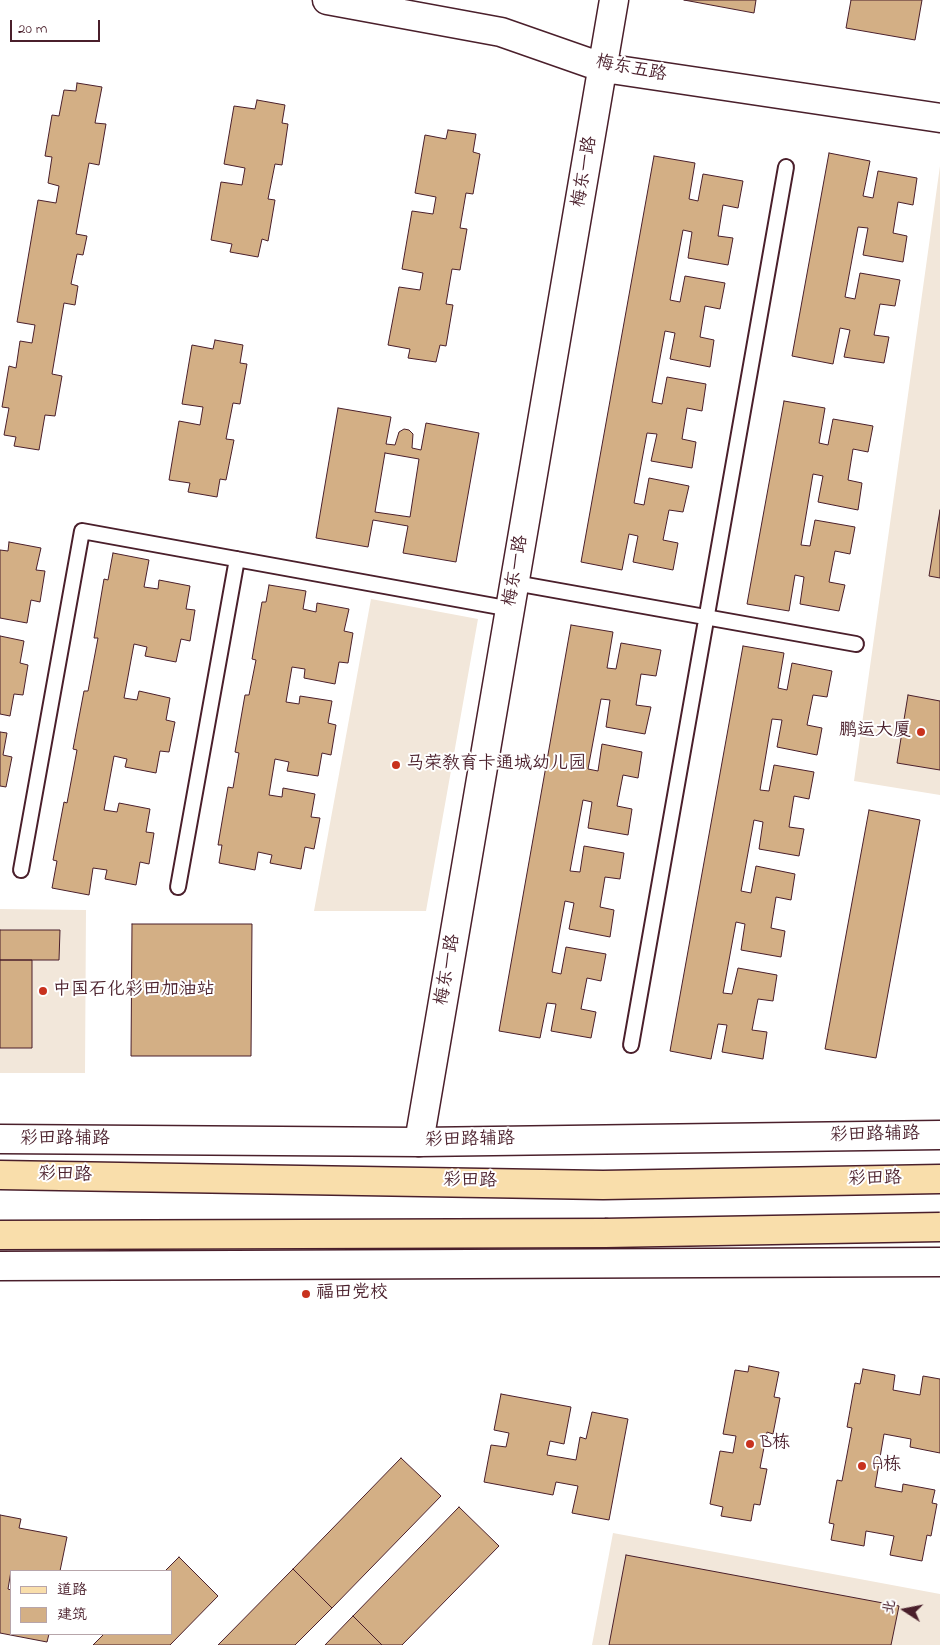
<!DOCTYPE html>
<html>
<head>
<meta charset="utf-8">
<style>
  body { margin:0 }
  #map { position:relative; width:940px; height:1645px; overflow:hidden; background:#fff; font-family:"Indie Flower","LXGW WenKai TC",sans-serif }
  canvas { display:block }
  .legend { position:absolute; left:10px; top:1570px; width:162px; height:65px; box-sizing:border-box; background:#fff; border:1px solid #b7a5aa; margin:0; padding:6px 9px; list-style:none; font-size:15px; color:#4a1f2b }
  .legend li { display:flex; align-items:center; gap:10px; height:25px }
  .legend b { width:25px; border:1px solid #b7a5aa }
  .north { position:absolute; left:880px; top:1585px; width:50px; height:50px; -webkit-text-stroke:4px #fff; paint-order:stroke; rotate:281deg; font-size:14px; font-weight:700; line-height:20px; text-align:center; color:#4a1f2b }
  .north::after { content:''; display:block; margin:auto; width:18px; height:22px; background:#4a1f2b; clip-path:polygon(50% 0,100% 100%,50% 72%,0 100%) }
  .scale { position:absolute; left:10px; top:20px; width:90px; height:22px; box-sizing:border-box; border:2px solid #4a1f2b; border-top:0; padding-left:6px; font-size:15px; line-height:18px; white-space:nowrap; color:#4a1f2b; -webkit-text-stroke:4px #fff; paint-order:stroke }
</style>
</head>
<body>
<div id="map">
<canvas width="940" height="1645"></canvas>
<ul class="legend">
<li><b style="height:6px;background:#f9deab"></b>道路</li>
<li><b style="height:14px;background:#d3af85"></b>建筑</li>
</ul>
<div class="north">北</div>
<div class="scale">20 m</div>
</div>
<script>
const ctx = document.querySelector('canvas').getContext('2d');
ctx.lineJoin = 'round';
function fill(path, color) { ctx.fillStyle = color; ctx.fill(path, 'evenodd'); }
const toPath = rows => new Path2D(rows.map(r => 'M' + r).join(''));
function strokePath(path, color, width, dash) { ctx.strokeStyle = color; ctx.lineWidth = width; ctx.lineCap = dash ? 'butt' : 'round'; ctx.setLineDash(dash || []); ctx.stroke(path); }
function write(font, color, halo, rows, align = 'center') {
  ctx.font = font + ' "Indie Flower","LXGW WenKai TC",sans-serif'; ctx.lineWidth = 4; ctx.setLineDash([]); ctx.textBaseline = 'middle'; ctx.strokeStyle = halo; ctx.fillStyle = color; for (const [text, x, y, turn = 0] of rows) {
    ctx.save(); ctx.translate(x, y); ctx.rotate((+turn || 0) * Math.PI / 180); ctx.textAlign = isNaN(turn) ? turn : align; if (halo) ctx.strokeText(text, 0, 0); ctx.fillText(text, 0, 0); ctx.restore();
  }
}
fill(toPath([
  [940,166,940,795,854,781],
  [371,599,478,619,426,911,314,911],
  [0,909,86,910,85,1073,0,1073],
  [613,1533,940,1594,940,1645,592,1645]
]), '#f2e7da');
const building = toPath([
  [684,0,756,0,754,13,684,0],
  [851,0,922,0,915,40,846,28,851,0],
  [77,83,102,87,95,123,106,124,99,165,89,163,76,234,87,236,83,255,77,254,71,284,78,286,75,305,64,303,52,374,62,376,55,416,45,415,39,450,14,446,16,437,4,435,9,408,2,407,9,366,16,368,20,341,32,343,35,325,17,322,38,200,56,203,59,186,48,183,52,157,45,156,52,115,59,116,64,90,76,91,77,83],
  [257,100,285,105,282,123,288,124,282,165,275,164,268,199,275,200,268,241,262,239,258,257,230,252,232,244,211,240,221,182,242,185,245,168,224,164,234,106,255,109,257,100],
  [448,130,476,134,473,152,480,154,473,194,466,193,460,228,467,229,460,270,452,269,446,304,453,305,446,346,440,345,436,362,408,358,410,349,388,345,399,287,420,290,423,273,402,269,412,211,433,214,436,197,415,193,425,135,446,139,448,130],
  [829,153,870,161,863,196,873,198,878,171,917,178,913,205,898,202,893,233,907,236,903,262,863,255,868,228,858,227,845,297,855,299,860,273,900,280,895,306,880,304,874,335,889,337,884,363,844,357,850,330,840,328,833,364,792,356,829,153],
  [654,156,695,163,689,199,698,201,703,174,743,181,738,208,723,205,718,236,733,238,728,265,688,258,692,232,683,230,670,300,680,302,685,276,725,283,720,309,705,306,700,337,714,340,710,367,670,359,675,333,665,331,652,402,662,404,667,377,706,384,702,411,687,408,682,439,696,442,692,468,651,461,657,434,647,433,634,503,644,505,649,478,689,486,683,512,669,510,663,540,678,543,673,570,633,562,638,536,629,534,622,570,581,562,654,156],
  [215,340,243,345,240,363,247,364,240,404,233,403,226,439,234,440,226,480,220,479,217,497,188,492,190,483,169,480,179,421,200,425,203,407,182,404,192,345,213,349,215,340],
  [784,401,825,408,819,443,828,445,833,419,873,426,868,452,853,449,848,480,862,483,858,510,818,502,823,476,813,474,801,545,810,546,815,520,855,527,850,554,835,551,829,582,845,585,839,611,800,604,804,577,795,575,789,611,747,604,784,401],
  [338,408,391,417,386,444,395,445,399,432,404,429,409,430,413,434,412,448,421,450,426,423,479,433,456,562,403,553,408,526,373,520,368,547,316,538,338,408],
  [385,453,419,459,410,517,375,512,385,453],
  [940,510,940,578,929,576,940,510],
  [9,542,41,548,36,570,45,571,40,602,31,600,27,623,0,618,0,550,8,551,9,542],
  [113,553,149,560,144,587,158,589,159,580,190,586,186,609,195,610,190,641,181,639,176,662,145,656,147,647,134,644,124,698,137,700,139,691,170,698,166,720,175,722,169,752,160,751,156,773,125,767,127,759,114,756,104,810,117,812,119,803,150,809,146,832,154,833,149,864,140,862,136,885,105,879,107,870,93,868,89,895,52,888,57,861,53,860,64,802,67,803,77,750,73,749,84,691,88,691,98,638,94,638,104,579,108,580,113,553],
  [269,585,306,591,303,609,316,612,317,603,349,609,344,631,353,633,348,663,339,662,335,684,304,678,305,669,292,667,286,702,299,704,300,696,332,701,328,723,336,725,331,755,322,753,318,776,287,771,289,762,275,759,269,795,282,797,283,788,315,794,311,817,320,818,314,849,305,847,301,869,270,863,272,855,258,852,255,870,219,863,222,845,218,845,228,787,233,788,239,753,235,752,245,695,249,695,256,660,252,659,262,602,266,602,269,585],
  [571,625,613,632,607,668,616,669,621,643,661,650,656,676,641,674,636,705,651,707,645,734,606,727,610,700,601,699,588,769,598,771,602,744,642,752,638,778,623,775,617,806,632,809,628,835,588,828,592,802,583,800,570,871,580,872,584,846,624,853,620,879,605,877,600,907,614,910,610,937,569,929,574,903,565,901,552,972,561,974,566,947,606,954,601,981,587,978,581,1009,596,1012,591,1038,551,1031,556,1004,547,1003,540,1038,499,1031,571,625],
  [0,636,24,641,20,663,28,665,23,695,14,694,10,716,0,714,0,636],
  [743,646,784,653,778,688,787,690,792,663,832,671,827,697,813,695,807,725,822,728,817,755,777,747,782,720,772,719,760,790,769,791,774,765,814,772,809,799,794,796,789,827,804,829,799,856,759,849,763,822,754,820,741,891,751,893,756,866,795,874,791,900,776,897,771,928,785,931,781,957,741,950,745,924,736,922,723,993,732,994,738,968,777,975,773,1001,758,999,752,1030,767,1032,763,1059,722,1052,727,1025,718,1024,711,1059,670,1051,743,646],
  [908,695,940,701,940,770,897,763,908,695],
  [0,732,7,733,3,755,12,757,6,787,0,786,0,732],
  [869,810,920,820,876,1058,825,1049,869,810],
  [132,924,252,924,251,1056,131,1056,132,924],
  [0,930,60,930,59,960,0,960,0,930],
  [0,960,32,960,32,1048,0,1048,0,960],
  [749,1366,779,1372,774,1397,780,1398,773,1434,767,1432,760,1468,767,1469,760,1505,754,1504,751,1521,721,1516,723,1507,710,1504,720,1451,733,1453,736,1436,723,1434,735,1370,748,1372,749,1366],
  [863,1369,895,1375,893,1390,920,1395,923,1376,940,1379,940,1453,910,1447,911,1439,884,1434,875,1487,902,1492,903,1484,935,1490,932,1503,937,1504,931,1536,927,1535,922,1561,890,1555,894,1536,866,1531,864,1546,831,1540,834,1524,829,1523,837,1480,842,1481,852,1428,847,1427,855,1383,860,1384,863,1369],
  [501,1394,571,1407,564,1444,550,1441,547,1455,576,1460,580,1437,586,1439,592,1412,628,1419,609,1520,572,1513,578,1486,556,1482,553,1495,484,1482,491,1445,506,1447,509,1433,494,1430,501,1394],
  [401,1458,441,1496,332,1608,293,1569,401,1458],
  [459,1507,499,1546,402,1645,382,1645,353,1616,459,1507],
  [0,1515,21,1519,19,1528,67,1537,60,1571,11,1571,8,1589,11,1590,11,1634,49,1634,47,1642,0,1633,0,1515],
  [626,1555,899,1606,891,1645,609,1645,626,1555],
  [179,1557,218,1596,170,1645,93,1645,104,1634,171,1634,171,1571,165,1571,179,1557],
  [293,1569,332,1608,295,1645,218,1645,293,1569],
  [353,1616,382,1645,325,1645,353,1616]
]);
fill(building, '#d3af85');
strokePath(building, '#4a1f2b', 1);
const service = toPath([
  [515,583,856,644],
  [21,870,82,531,511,609],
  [178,887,237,559],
  [631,1045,786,167]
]);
const tertiary = toPath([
  [327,0,501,32,604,68,940,118],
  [419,1142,614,0]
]);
const secondary = toPath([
  [0,1139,419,1142,940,1135],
  [0,1266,940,1262]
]);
const primary = toPath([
  [0,1175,603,1185,940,1179],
  [0,1235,605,1233]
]);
strokePath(service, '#4a1f2b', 18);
strokePath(tertiary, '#4a1f2b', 31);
strokePath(secondary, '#4a1f2b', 31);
strokePath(primary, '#4a1f2b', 31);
strokePath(service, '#fff', 14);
strokePath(tertiary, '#fff', 28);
strokePath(secondary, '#fff', 28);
strokePath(primary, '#f9deab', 28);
const primaryBridge = toPath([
  [605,1233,940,1227]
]);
strokePath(primaryBridge, '#4a1f2b', 31, []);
strokePath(primaryBridge, '#f9deab', 28);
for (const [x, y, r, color] of [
  [921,732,5,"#c8321e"],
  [396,765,5,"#c8321e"],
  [43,991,5,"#c8321e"],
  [306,1294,5,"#c8321e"],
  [750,1444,5,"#c8321e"],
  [862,1466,5,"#c8321e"]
]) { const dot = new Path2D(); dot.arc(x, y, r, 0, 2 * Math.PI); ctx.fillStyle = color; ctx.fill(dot); strokePath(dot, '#fff', 2); }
write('18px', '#4a1f2b', '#fff', [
  ["梅东五路",631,70,11],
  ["梅东一路",586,172,-80],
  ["梅东一路",517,571,-80],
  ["梅东一路",449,970,-80],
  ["彩田路辅路",875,1136,-1],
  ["彩田路辅路",65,1140],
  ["彩田路辅路",470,1141,-1],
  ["彩田路",65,1176,1],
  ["彩田路",875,1180,-1],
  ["彩田路",470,1182,1]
]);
write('18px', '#4a1f2b', '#fff', [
  ["鹏运大厦",911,732,"right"],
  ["马荣教育卡通城幼儿园",406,765],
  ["中国石化彩田加油站",53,991],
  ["福田党校",316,1294],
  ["B栋",760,1444],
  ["A栋",872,1466]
], 'left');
</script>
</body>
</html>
